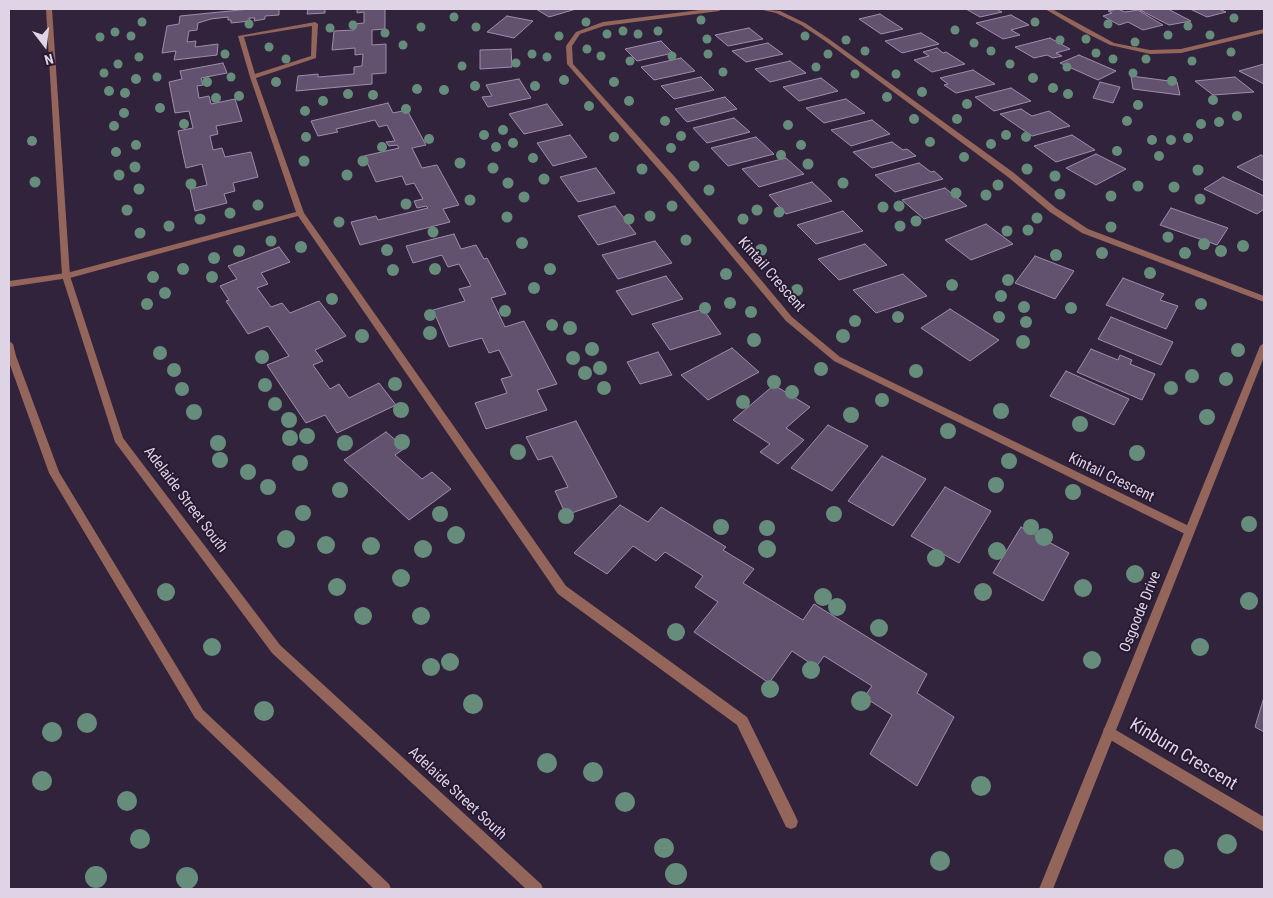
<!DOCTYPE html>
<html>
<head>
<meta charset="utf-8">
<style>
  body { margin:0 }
  #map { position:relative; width:1273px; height:898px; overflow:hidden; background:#32233c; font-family:"Roboto Condensed",sans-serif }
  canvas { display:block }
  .frame { position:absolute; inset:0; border:10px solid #ded4e5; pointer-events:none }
  .north { position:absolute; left:20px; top:20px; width:50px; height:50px; -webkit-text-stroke:4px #281932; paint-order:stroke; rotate:165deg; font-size:14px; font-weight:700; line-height:20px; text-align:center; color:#ded4e5 }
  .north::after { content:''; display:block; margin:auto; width:18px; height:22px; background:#ded4e5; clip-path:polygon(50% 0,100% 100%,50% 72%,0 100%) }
</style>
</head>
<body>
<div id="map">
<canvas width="1273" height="898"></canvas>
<div class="frame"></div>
<div class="north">N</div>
</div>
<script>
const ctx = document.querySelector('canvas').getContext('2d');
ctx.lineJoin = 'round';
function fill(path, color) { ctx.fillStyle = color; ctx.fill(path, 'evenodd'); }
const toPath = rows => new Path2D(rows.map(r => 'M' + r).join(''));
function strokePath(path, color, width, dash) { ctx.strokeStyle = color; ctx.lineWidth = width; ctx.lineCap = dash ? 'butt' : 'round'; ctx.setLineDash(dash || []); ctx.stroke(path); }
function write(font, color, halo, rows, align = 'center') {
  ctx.font = font + ' "Roboto Condensed",sans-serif'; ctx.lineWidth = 4; ctx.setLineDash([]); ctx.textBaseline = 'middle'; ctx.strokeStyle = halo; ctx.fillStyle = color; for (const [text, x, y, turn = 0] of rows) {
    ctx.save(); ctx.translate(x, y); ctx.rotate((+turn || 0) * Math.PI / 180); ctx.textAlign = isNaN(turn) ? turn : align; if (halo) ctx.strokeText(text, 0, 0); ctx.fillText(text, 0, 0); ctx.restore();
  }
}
const building = toPath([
  [250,9,279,9,279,15,265,16,265,19,254,21,255,18,249,18,250,21,231,23,231,20,228,20,228,17,211,19,198,23,197,30,189,31,187,42,196,41,195,47,218,44,217,55,174,60,176,51,162,53,167,26,179,24,180,16,250,9],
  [308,9,334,9,325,9,325,13,307,14,308,9],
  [357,9,385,9,385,29,372,30,372,45,386,44,386,73,372,74,372,84,296,91,298,76,318,74,318,77,354,74,354,67,362,66,363,54,355,55,355,48,332,50,334,31,354,30,354,24,364,23,364,12,357,13,357,9],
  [536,9,576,9,549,17,536,9],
  [966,9,996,9,1002,12,980,17,966,9],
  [1118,9,1125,12,1138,10,1163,25,1143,30,1128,22,1119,25,1103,16,1112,13,1108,11,1118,9],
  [1142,9,1168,9,1191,21,1169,25,1140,10,1143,10,1142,9],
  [1190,9,1219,9,1226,12,1207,17,1190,9],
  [880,14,903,29,881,34,859,19,880,14],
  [1011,15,1029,25,1011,30,1020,35,1003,39,976,23,1011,15],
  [507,16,533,21,514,38,487,32,507,16],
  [749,28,763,39,728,46,715,35,749,28],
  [921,33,939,44,902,53,885,41,921,33],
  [1050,38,1070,49,1056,53,1062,56,1053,58,1047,55,1034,58,1015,47,1050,38],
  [661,41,673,53,637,61,625,49,661,41],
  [768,43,783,54,746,62,732,51,768,43],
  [937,48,943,53,946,52,965,64,932,72,914,60,929,56,923,52,937,48],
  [511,49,512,67,480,69,480,50,511,49],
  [1079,55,1116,71,1098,80,1060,63,1079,55],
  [681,58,695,71,654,80,641,67,681,58],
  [790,61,806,73,770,82,755,69,790,61],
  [223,63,227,73,201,78,203,85,197,86,199,98,209,96,211,104,235,99,242,121,216,126,218,134,210,136,213,150,222,148,225,157,251,152,258,177,233,183,235,191,224,194,227,203,195,211,190,189,207,185,202,164,186,168,178,131,193,128,189,111,175,113,169,82,182,79,180,71,223,63],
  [1264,64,1264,84,1239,71,1264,64],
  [973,70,995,84,956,93,944,85,948,84,940,78,973,70],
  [1131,76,1177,82,1180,95,1133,89,1131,76],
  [701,77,714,90,674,99,661,86,701,77],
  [1235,77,1254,92,1213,95,1195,81,1235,77],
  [821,78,838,91,799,101,783,87,821,78],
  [519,79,531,98,488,107,482,97,492,96,486,85,519,79],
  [1100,82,1120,87,1113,103,1093,98,1100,82],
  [1011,88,1031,101,994,111,975,97,1011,88],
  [725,97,737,109,687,122,675,109,725,97],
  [846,99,865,113,824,123,806,108,846,99],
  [388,103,393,113,407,110,426,145,412,148,422,168,437,165,459,205,443,209,450,222,360,245,351,222,376,216,378,220,428,208,426,206,417,208,414,201,423,199,414,183,406,185,402,176,376,182,364,156,399,148,397,145,389,146,386,142,395,141,387,125,379,127,375,120,336,129,338,132,318,136,311,121,388,103],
  [547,104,563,125,524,134,509,114,547,104],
  [1021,109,1032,116,1049,111,1070,126,1032,136,1000,114,1021,109],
  [734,118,750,132,707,143,693,128,734,118],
  [872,120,890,134,851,146,831,130,872,120],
  [570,135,587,157,553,166,537,143,570,135],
  [1072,135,1095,150,1056,162,1034,146,1072,135],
  [756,137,774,154,728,166,711,148,756,137],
  [892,142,903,150,907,149,916,156,872,168,853,152,892,142],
  [1096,154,1126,169,1096,185,1066,168,1096,154],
  [1261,155,1264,157,1264,181,1237,167,1261,155],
  [786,158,804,174,759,187,742,169,786,158],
  [919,163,931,172,934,171,943,179,895,192,875,175,919,163],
  [596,168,615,193,578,202,560,177,596,168],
  [1223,177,1264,196,1264,209,1257,214,1204,189,1223,177],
  [812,182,832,201,786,214,769,195,812,182],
  [945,188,967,206,924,219,902,200,945,188],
  [615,206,636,234,598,245,578,216,615,206],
  [1171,208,1228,228,1217,245,1160,225,1171,208],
  [843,211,863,231,816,244,797,225,843,211],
  [986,224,1013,244,971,260,945,240,986,224],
  [454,234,461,249,476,245,484,259,487,258,506,294,491,298,505,327,524,321,557,384,537,390,547,410,486,429,475,403,507,393,501,379,512,376,499,350,489,353,482,338,449,347,433,310,465,301,459,289,471,286,459,264,448,267,442,255,413,263,406,246,454,234],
  [655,241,672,263,618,279,602,255,655,241],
  [865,244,887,265,839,280,818,259,865,244],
  [279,247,290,262,261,273,268,284,257,288,271,307,282,303,290,313,319,301,346,336,315,350,323,361,313,365,330,389,339,384,349,398,379,383,396,405,337,433,325,415,306,423,267,365,289,356,268,326,248,334,226,301,229,300,220,286,237,279,228,266,279,247],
  [1035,256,1074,271,1055,299,1015,283,1035,256],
  [903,274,927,296,876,313,853,290,903,274],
  [666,276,683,299,632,315,616,291,666,276],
  [1123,278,1164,294,1160,300,1178,306,1166,329,1106,305,1123,278],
  [703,309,721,334,670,350,652,324,703,309],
  [950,309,999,340,970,361,921,328,950,309],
  [1111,317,1173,342,1161,365,1098,339,1111,317],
  [732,348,759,372,708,400,681,375,732,348],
  [1091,349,1118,360,1120,355,1132,360,1130,364,1155,374,1142,400,1077,372,1091,349],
  [658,352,672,375,640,384,627,362,658,352],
  [1066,371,1129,399,1114,425,1050,396,1066,371],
  [774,385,810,407,786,428,804,440,778,464,760,452,770,444,733,420,774,385],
  [576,421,617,497,566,515,555,491,568,487,552,456,538,460,526,437,576,421],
  [828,425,868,446,832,491,791,468,828,425],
  [386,432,405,448,395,455,422,479,432,472,451,489,409,520,344,460,386,432],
  [882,456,926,479,893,526,848,501,882,456],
  [945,487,991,511,959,563,911,536,945,487],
  [620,505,648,522,661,507,726,547,723,550,754,569,743,583,803,620,814,604,927,674,917,693,954,717,917,786,870,754,892,715,864,697,872,686,824,656,816,667,792,651,769,683,694,632,718,602,695,587,703,576,665,552,656,561,633,546,607,574,574,553,620,505],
  [1021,527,1069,553,1043,601,993,573,1021,527],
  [1264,697,1264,732,1255,727,1264,697]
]);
fill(building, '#63526f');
strokePath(building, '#a08dac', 1);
fill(toPath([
  [315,22,318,24,316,58,256,78,304,213,566,586,747,717,796,817,798,822,796,827,791,829,786,827,737,725,558,594,298,216,66,279,62,276,63,274,296,212,250,77,238,36,315,22],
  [312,26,311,56,255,74,244,37,312,26]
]), '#93655b');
fill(toPath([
  [708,9,722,9,719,11,604,26,580,34,572,46,573,64,674,176,792,317,840,357,1193,528,1194,531,1193,534,1189,535,1185,534,834,361,786,321,668,180,567,64,566,46,576,32,603,22,708,9],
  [758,9,780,11,805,23,829,39,1014,173,1056,208,1088,229,1264,296,1264,302,1082,233,1050,212,1008,177,825,41,801,25,776,13,758,9],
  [1045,9,1052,9,1114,43,1150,50,1181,49,1264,29,1264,33,1181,53,1150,54,1110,45,1082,31,1045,9],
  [66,273,70,276,69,278,9,287,9,281,66,273],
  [1109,726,1264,817,1264,832,1104,736,1103,732,1104,728,1109,726]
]), '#93655b');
fill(toPath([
  [46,9,52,9,70,276,123,438,280,645,541,884,543,889,526,889,272,653,115,442,62,276,46,9],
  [9,341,13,344,16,356,59,472,203,710,389,884,391,889,374,889,195,718,49,473,9,362,9,341],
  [1264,343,1264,357,1053,889,1039,889,1260,346,1264,343]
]), '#93655b');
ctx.fillStyle = '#668d7c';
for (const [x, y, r] of [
  [454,17,4.5],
  [1234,18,4.5],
  [701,20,4.5],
  [142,22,4.5],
  [586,22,4.5],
  [1035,22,4.5],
  [249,24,4.5],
  [1108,24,4.5],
  [353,25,4.5],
  [1188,26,4.5],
  [421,27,4.5],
  [476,27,4.5],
  [330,28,4.5],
  [955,30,4.5],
  [623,31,4.5],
  [658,31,4.5],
  [115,32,4.5],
  [385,33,4.5],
  [607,34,4.5],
  [638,34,4.5],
  [1168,35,4.5],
  [1210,35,4.5],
  [131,36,4.5],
  [559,36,4.5],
  [805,36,4.5],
  [100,37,4.5],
  [707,39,4.5],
  [1086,39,4.5],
  [846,40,4.5],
  [1060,40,4.5],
  [1135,42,4.5],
  [974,43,4.5],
  [403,45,4.5],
  [269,47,4.5],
  [587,49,4.5],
  [865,51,4.5],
  [991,51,4.5],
  [1231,52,4.5],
  [1096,53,4.5],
  [225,54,4.5],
  [532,54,4.5],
  [708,54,4.5],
  [828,54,4.5],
  [601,56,4.5],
  [672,56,4.5],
  [139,57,4.5],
  [547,57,4.5],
  [286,59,4.5],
  [1113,59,4.5],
  [1146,59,4.5],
  [630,61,4.5],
  [1192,61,4.5],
  [516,63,4.5],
  [118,64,4.5],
  [1010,64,4.5],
  [462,66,4.5],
  [816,67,4.5],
  [1067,67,4.5],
  [723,72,4.5],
  [104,73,4.5],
  [1133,73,4.5],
  [855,74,4.5],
  [896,74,4.5],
  [157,77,4.5],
  [231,77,4.5],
  [1033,78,5],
  [136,79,5],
  [564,80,5],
  [1172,81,5],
  [207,82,5],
  [276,82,5],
  [614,82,5],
  [475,86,5],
  [535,86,5],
  [1053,88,5],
  [417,89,5],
  [444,90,5],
  [109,91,5],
  [922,92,5],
  [125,93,5],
  [348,94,5],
  [1068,94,5],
  [373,95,5],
  [239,96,5],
  [887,97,5],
  [216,98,5],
  [1213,100,5],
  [323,101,5],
  [629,101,5],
  [967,104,5],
  [1138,105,5],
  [589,106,5],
  [160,108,5],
  [406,109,5],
  [305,111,5],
  [124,113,5],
  [1237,116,5],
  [914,119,5],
  [957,119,5],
  [665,121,5],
  [1127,121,5],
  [1219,122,5],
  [184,124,5],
  [1201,124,5],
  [788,125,5],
  [114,126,5],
  [503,130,5],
  [484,135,5],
  [1006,135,5],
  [681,136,5],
  [306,137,5],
  [614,137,5],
  [1026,137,5],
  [1188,138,5],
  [429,139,5],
  [1152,140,5],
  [1171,140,5],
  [32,141,5],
  [930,142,5],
  [513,143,5],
  [991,144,5],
  [136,145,5],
  [801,145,5],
  [382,147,5],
  [496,147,5],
  [671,148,5],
  [1117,151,5],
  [116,152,5],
  [781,155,5],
  [1159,156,5],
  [964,157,5],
  [533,158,5],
  [304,161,5.5],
  [363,161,5.5],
  [460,163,5.5],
  [808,164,5.5],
  [694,166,5.5],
  [135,167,5.5],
  [493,168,5.5],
  [642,169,5.5],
  [1027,169,5.5],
  [1198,170,5.5],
  [119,175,5.5],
  [347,175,5.5],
  [1055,176,5.5],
  [544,179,5.5],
  [35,182,5.5],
  [508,183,5.5],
  [843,183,5.5],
  [191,184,5.5],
  [998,185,5.5],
  [1138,186,5.5],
  [1174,187,5.5],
  [139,189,5.5],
  [709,190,5.5],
  [956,193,5.5],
  [1060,194,5.5],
  [986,195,5.5],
  [1111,196,5.5],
  [524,197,5.5],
  [1200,199,5.5],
  [470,200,5.5],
  [406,204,5.5],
  [258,205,5.5],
  [672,206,5.5],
  [899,206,5.5],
  [883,207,5.5],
  [127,210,5.5],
  [757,210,5.5],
  [779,212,5.5],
  [230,213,5.5],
  [650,216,5.5],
  [507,217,5.5],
  [1037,218,5.5],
  [200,219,5.5],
  [629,219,5.5],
  [743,219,5.5],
  [916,221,5.5],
  [339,222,5.5],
  [169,226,5.5],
  [900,226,5.5],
  [1111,227,5.5],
  [1028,230,5.5],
  [1007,231,5.5],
  [433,232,5.5],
  [140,233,5.5],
  [1168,237,5.5],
  [686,240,5.5],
  [271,241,5.5],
  [522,243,6],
  [1204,244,6],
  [1243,246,6],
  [301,247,6],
  [387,250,6],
  [761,250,6],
  [239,251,6],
  [1221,251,6],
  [1102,253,6],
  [1185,253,6],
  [1056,255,6],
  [214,258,6],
  [183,269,6],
  [435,269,6],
  [550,269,6],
  [393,270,6],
  [1150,273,6],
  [726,274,6],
  [153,277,6],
  [212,277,6],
  [1008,280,6],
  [952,285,6],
  [534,288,6],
  [797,290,6],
  [165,293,6],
  [1001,296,6],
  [332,299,6],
  [730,303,6],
  [147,304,6],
  [1201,304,6],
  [1024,307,6],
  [705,308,6],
  [1071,308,6],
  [505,311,6],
  [751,312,6],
  [430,315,6],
  [898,317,6],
  [999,317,6],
  [855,321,6],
  [1026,322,6],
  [552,325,6],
  [570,328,7],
  [430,333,7],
  [362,336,7],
  [843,336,7],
  [754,340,7],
  [1023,342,7],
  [592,349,7],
  [1238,350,7],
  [160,353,7],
  [262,357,7],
  [573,358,7],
  [600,368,7],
  [821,369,7],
  [174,370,7],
  [916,371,7],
  [585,373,7],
  [1192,376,7],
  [1226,379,7],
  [774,382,7],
  [395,384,7],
  [265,385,7],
  [604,388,7],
  [1171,388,7],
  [182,389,7],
  [792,392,7],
  [882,400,7],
  [743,402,7],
  [275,404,7],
  [401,410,8],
  [1001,411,8],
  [194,412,8],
  [851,415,8],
  [1207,417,8],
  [289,420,8],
  [1080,424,8],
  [948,431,8],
  [307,436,8],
  [290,438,8],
  [402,442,8],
  [218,443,8],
  [345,443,8],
  [518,452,8],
  [1137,453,8],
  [220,460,8],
  [1009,461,8],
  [300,463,8],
  [248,472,8],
  [996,485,8],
  [268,487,8],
  [340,490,8],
  [1073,492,8],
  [303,513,8],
  [440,514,8],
  [834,514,8],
  [566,516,8],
  [1249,524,8],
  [721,527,8],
  [1031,527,8],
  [767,528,8],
  [456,535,9],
  [1044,537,9],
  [286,539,9],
  [326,545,9],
  [371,546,9],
  [423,549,9],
  [767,549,9],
  [997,551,9],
  [936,558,9],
  [1135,574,9],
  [401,578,9],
  [337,587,9],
  [1083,588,9],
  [166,592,9],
  [983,592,9],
  [823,597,9],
  [1249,601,9],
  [837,607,9],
  [363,616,9],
  [421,616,9],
  [879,628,9],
  [676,632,9],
  [212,647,9],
  [1200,647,9],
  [1092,660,9],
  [450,662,9],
  [431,667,9],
  [811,670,9],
  [770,689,9],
  [861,701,10],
  [473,704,10],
  [264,711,10],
  [87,723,10],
  [52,732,10],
  [547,763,10],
  [593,772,10],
  [42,781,10],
  [981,786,10],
  [127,801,10],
  [625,802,10],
  [140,839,10],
  [1227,844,10],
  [664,848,10],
  [1174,859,10],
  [940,861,10],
  [676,874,11],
  [96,877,11],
  [187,878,11]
]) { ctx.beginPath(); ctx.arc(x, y, r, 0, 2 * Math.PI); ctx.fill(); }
write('15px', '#ded4e5', '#281932', [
  ["Kintail Crescent",771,275,49],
  ["Kintail Crescent",1111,478,26],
  ["Adelaide Street South",185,500,53],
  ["Osgoode Drive",1141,612,-68],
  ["Adelaide Street South",457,794,43]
]);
write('18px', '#ded4e5', '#281932', [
  ["Kinburn Crescent",1183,755,31]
]);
</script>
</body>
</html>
